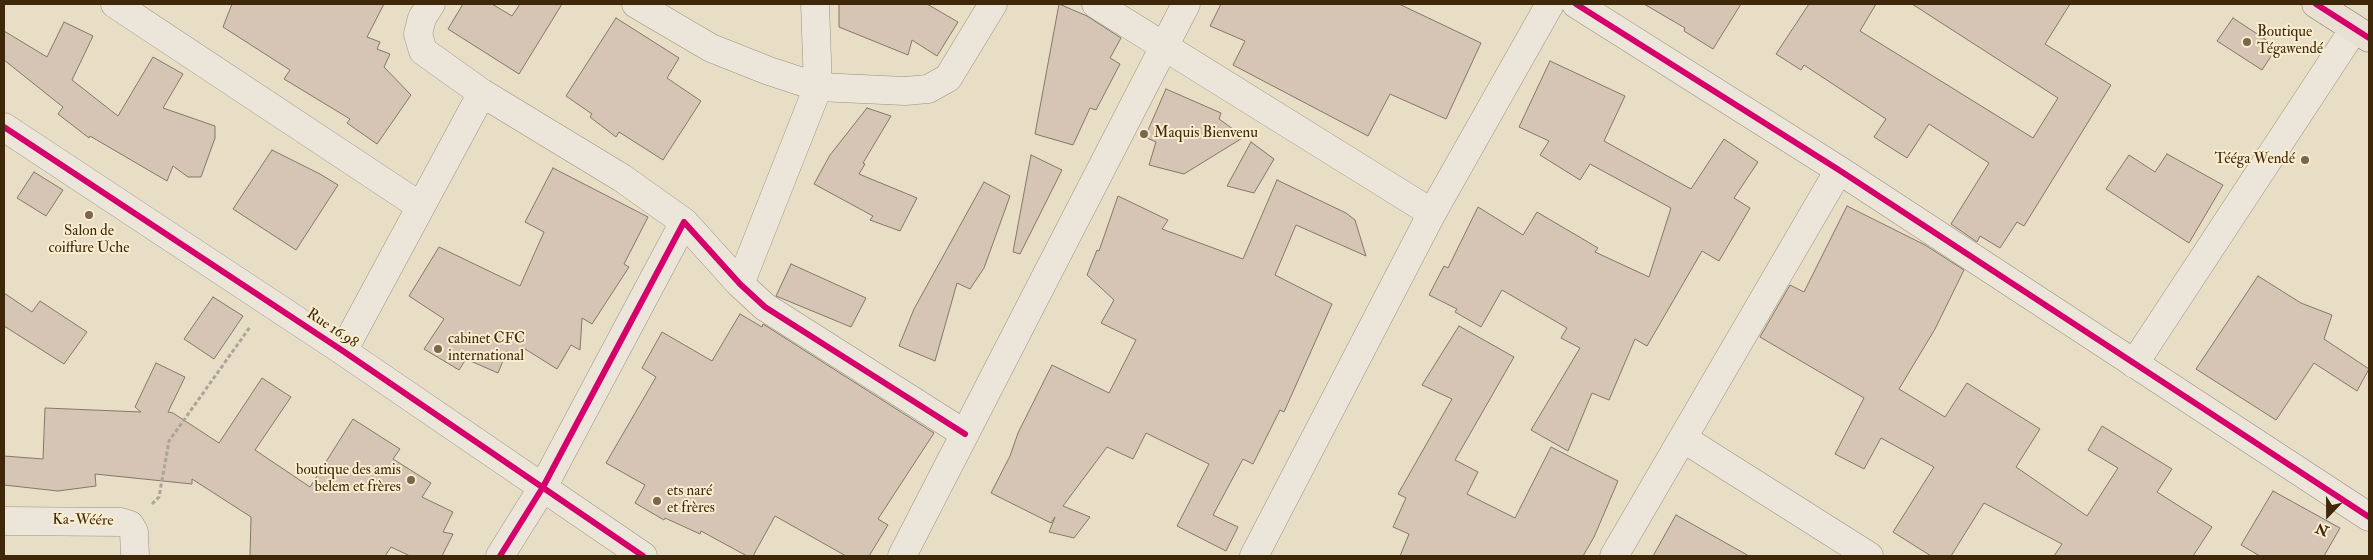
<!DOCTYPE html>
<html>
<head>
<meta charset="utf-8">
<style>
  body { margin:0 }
  #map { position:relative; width:2373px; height:560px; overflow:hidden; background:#e8dec5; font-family:"IM FELL Double Pica",serif }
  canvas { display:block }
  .frame { position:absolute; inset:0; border:5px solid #3f270a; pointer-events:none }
  .north { position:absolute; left:2303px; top:490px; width:50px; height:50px; -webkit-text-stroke:4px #f9edd0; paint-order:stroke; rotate:202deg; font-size:14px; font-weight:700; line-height:20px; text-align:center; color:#3f270a }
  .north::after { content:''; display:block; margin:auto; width:18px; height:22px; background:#3f270a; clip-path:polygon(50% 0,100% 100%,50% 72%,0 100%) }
</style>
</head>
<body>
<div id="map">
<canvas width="2373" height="560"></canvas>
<div class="frame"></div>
<div class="north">N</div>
</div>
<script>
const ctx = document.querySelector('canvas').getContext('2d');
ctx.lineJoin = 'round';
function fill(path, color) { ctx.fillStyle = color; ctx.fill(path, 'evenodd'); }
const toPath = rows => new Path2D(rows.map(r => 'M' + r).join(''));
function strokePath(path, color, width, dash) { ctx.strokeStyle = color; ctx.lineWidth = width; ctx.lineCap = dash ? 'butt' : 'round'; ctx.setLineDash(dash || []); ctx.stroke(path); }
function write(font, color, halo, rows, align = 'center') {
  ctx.font = font + ' "IM FELL Double Pica",serif'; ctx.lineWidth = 4; ctx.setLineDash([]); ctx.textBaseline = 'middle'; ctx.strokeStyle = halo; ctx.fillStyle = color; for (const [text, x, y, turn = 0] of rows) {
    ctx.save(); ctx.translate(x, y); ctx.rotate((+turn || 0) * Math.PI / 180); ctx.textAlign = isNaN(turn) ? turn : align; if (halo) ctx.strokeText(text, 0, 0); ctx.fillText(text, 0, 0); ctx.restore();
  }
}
const building = toPath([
  [232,4,384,4,367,37,380,42,377,49,390,54,384,67,411,95,377,144,347,123,350,119,284,79,290,70,223,27,232,4],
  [463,4,492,4,512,16,520,4,562,4,519,74,448,29,463,4],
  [839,4,927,4,958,22,937,56,912,40,908,55,839,27,839,4],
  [1059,4,1087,16,1121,38,1110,58,1120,64,1096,110,1090,108,1073,145,1035,134,1059,4],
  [1221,4,1399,4,1481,43,1446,119,1390,94,1368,136,1233,65,1245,41,1210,26,1221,4],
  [1644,4,1741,4,1713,49,1684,31,1685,28,1644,4],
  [1809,4,1876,4,1860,31,2033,138,2058,98,1912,4,2070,4,2045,44,2111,85,2024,226,2017,222,2000,248,1980,236,1977,242,1951,224,1989,163,1929,124,1907,158,1874,137,1886,119,1804,65,1801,70,1776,54,1809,4],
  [616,18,679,58,667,78,701,101,663,160,619,132,616,137,590,117,592,114,566,96,616,18],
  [2233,18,2277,47,2262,70,2217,41,2233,18],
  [64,22,93,36,72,80,118,116,153,57,183,74,163,108,215,126,215,138,201,177,188,177,173,166,167,181,90,136,89,138,58,114,63,107,4,60,4,31,47,57,64,22],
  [1550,61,1625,96,1604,141,1691,189,1724,139,1758,162,1734,198,1750,208,1719,261,1702,251,1647,346,1635,339,1609,400,1592,393,1568,451,1531,430,1580,348,1561,338,1567,328,1502,290,1481,327,1455,312,1457,309,1429,295,1444,266,1448,268,1478,207,1523,235,1537,212,1598,248,1595,252,1649,277,1671,208,1590,164,1580,180,1540,155,1549,141,1519,127,1550,61],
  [1166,89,1221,113,1219,119,1244,137,1184,174,1149,165,1156,142,1145,137,1166,89],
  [867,108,891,116,863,163,865,164,859,174,917,198,900,231,870,220,873,216,814,184,830,155,867,108],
  [1251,142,1274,159,1254,193,1227,186,1251,142],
  [272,150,320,174,338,185,296,250,233,209,272,150],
  [2167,154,2223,185,2189,243,2106,189,2129,155,2155,172,2167,154],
  [1031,155,1062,170,1020,254,1013,252,1031,155],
  [553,168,648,217,624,264,629,267,592,324,582,318,580,350,571,345,557,369,522,347,516,355,507,351,498,373,466,359,459,370,424,349,444,319,409,296,439,247,520,286,544,232,525,222,553,168],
  [34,172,63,190,46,216,17,198,34,172],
  [1277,180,1346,213,1355,220,1366,256,1296,225,1275,275,1332,304,1284,412,1280,410,1253,464,1243,459,1213,515,1238,527,1226,551,1177,526,1209,464,1146,433,1133,459,1107,447,1063,506,1090,517,1074,538,1049,532,1055,517,1051,523,991,493,1010,456,1018,433,1052,365,1109,393,1136,340,1101,323,1114,300,1087,275,1097,250,1099,251,1118,196,1168,220,1162,229,1243,259,1277,180],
  [984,182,1010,196,984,268,970,289,957,283,935,361,899,346,914,309,984,182],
  [1847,206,1925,245,1964,270,1935,329,1899,389,1945,417,1967,383,2040,429,2016,467,2087,516,2118,468,2088,450,2102,426,2172,469,2157,492,2212,527,2193,556,2054,556,2062,544,1984,503,1951,556,1931,556,1893,532,1934,467,1881,438,1864,469,1835,454,1864,398,1760,337,1790,285,1804,292,1847,206],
  [791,264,866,298,851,327,776,296,791,264],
  [2258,276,2301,303,2332,315,2324,339,2369,369,2357,391,2314,363,2276,420,2196,369,2258,276],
  [4,293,32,312,40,301,87,332,64,364,4,326,4,293],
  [213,297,243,316,214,359,184,339,213,297],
  [740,314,762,327,763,324,934,433,878,519,888,525,869,556,846,556,775,516,753,556,747,556,701,531,700,534,665,518,664,520,635,503,645,485,606,463,656,377,642,368,662,332,712,361,740,314],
  [1459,326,1514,357,1455,460,1478,472,1467,494,1515,518,1551,447,1618,481,1594,537,1583,556,1400,556,1409,534,1393,527,1406,498,1398,494,1452,399,1422,385,1459,326],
  [156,363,185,377,168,412,173,413,219,443,262,378,291,397,255,450,310,487,353,419,400,449,393,459,431,483,422,497,453,512,443,532,453,534,442,556,410,556,391,547,385,556,250,556,251,517,192,479,192,484,95,474,96,486,58,491,4,485,4,456,43,459,45,408,141,412,135,407,156,363],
  [2273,491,2340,528,2324,556,2260,556,2241,545,2273,491],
  [1676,515,1749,556,1653,556,1676,515]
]);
fill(building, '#d6c5b5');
strokePath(building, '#827868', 1);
const minor = toPath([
  [115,4,420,206],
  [431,4,422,18,418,34,423,51,482,93,622,178,684,222],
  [636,4,711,48,769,71,818,87,905,91,928,89,948,78,993,4],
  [1096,4,1432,213],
  [1576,4,1839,170,2369,517],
  [4,127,343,351,643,556],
  [740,284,818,87,815,4],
  [343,351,482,93],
  [2134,364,2354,29],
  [1684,439,1869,556],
  [4,521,121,522,130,525,134,532,135,556],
  [500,556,543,487,684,222,740,284,765,307,965,434],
  [902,556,1186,4],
  [1254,556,1432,213,1550,4],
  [1614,556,1839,170]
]);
const highway = toPath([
  [2316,4,2369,38]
]);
strokePath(minor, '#9a9280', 29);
strokePath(highway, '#827868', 29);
strokePath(toPath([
  [152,504,159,497,169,441,250,327]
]), '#aba498', 3, [4, 2.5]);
strokePath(minor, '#ebe6d9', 28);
strokePath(highway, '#e8e1d3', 28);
strokePath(toPath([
  [1576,4,1839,170,2369,517],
  [2316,4,2369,38],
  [4,127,343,351,643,556],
  [500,556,543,487,684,222,740,284,765,307,965,434]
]), '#d6006c', 6);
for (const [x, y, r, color] of [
  [2247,42,5,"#7a674b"],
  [1144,134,5,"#7a674b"],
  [2305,160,5,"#7a674b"],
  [89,215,5,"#7a674b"],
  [438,349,5,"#7a674b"],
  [411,480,5,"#7a674b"],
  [657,501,5,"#7a674b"]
]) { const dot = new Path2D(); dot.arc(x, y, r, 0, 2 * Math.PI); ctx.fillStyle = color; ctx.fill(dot); strokePath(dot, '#f9edd0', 2); }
write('15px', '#3f270a', '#f9edd0', [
  ["Boutique",2257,33],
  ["Tégawendé",2257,50],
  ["Maquis Bienvenu",1154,134],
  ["Tééga Wendé",2295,160,"right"],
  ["Salon de",89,232,"center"],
  ["coiffure Uche",89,249,"center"],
  ["cabinet CFC",448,340],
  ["international",448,357],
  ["boutique des amis",401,471,"right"],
  ["belem et frères",401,488,"right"],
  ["ets naré",667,492],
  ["et frères",667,509]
], 'left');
write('15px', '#3f270a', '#f9edd0', [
  ["Rue 16.98",332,329,34],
  ["Ka-Wéére",83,521,1]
]);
</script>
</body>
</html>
